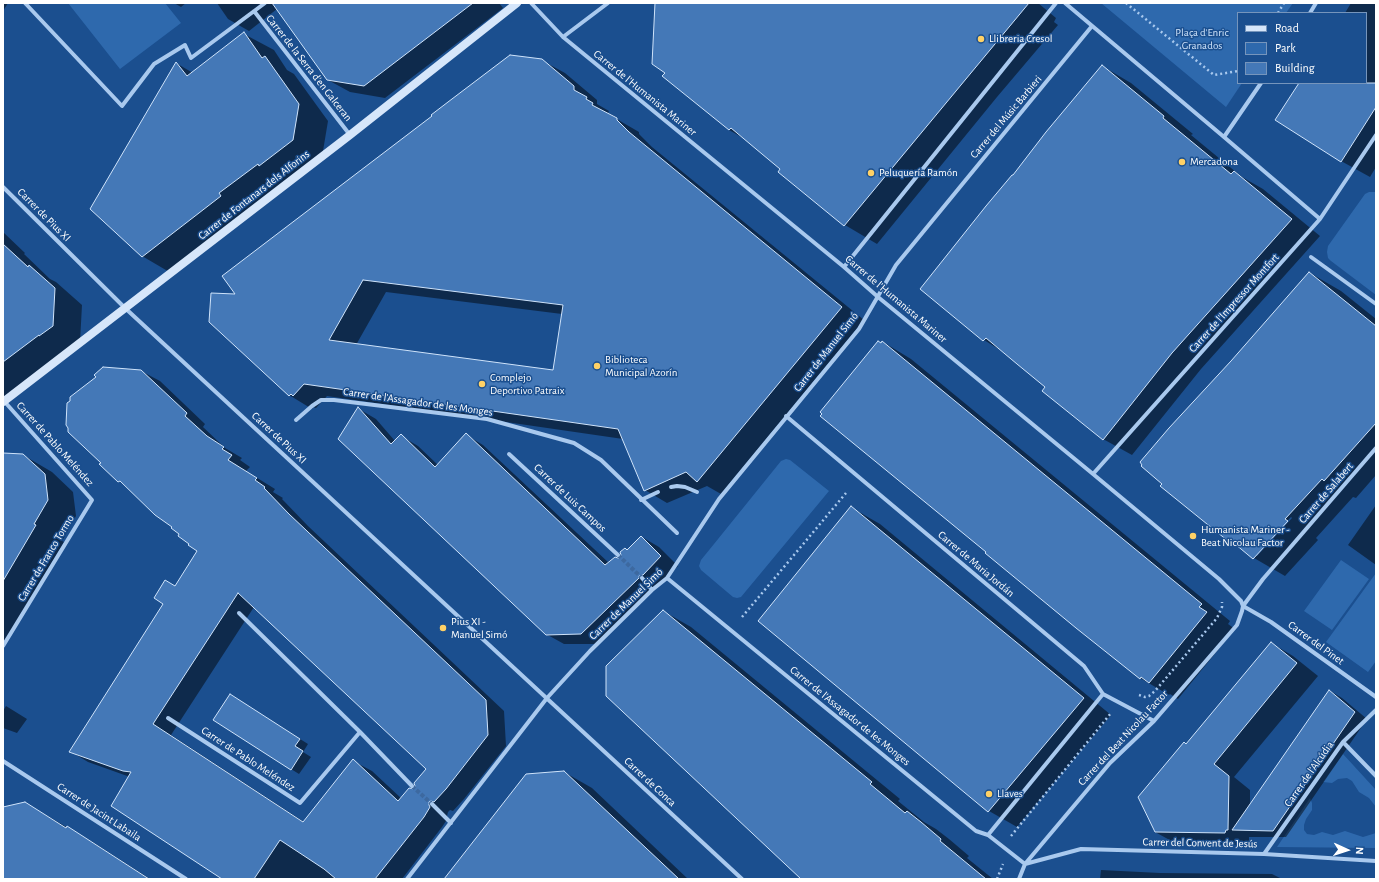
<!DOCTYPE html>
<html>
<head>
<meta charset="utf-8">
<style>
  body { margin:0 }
  #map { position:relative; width:1379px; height:882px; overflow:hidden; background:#1b4f8f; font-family:"Alegreya Sans",sans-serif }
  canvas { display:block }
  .frame { position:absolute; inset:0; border:4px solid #fff; pointer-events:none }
  .legend { position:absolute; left:1237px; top:12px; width:130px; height:72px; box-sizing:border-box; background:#1b4f8f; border:1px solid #7695bc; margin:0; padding:5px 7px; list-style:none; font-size:12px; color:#fff }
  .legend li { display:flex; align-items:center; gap:8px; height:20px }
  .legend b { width:20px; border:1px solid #7695bc }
  .north { position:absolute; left:1327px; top:830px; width:40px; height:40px; -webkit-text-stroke:3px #1b4f8f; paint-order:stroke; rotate:93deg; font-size:11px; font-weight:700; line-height:16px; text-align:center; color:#fff }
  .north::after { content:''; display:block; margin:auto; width:14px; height:18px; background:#fff; clip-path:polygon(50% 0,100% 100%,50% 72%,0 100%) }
</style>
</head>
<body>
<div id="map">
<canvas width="1379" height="882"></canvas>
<div class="frame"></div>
<ul class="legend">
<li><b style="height:5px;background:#d6e6fa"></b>Road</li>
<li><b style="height:11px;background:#2e69ad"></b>Park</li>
<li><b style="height:11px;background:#4478b7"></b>Building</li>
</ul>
<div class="north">N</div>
</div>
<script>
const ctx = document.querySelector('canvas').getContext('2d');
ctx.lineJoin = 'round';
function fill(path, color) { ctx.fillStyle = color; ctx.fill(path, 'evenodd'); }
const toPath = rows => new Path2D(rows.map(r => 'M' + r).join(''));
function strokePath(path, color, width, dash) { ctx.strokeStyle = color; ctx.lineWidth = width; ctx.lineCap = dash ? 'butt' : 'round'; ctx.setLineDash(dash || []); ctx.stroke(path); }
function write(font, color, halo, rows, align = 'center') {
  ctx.font = font + ' "Alegreya Sans",sans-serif'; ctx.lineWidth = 3; ctx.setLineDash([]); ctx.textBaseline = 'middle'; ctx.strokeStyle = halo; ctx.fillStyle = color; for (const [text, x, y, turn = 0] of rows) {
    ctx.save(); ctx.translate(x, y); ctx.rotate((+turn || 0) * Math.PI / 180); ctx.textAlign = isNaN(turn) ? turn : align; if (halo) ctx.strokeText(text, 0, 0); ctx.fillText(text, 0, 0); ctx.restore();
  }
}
fill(toPath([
  [68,3,165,3,181,23,120,69],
  [1101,3,1293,3,1286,13,1238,13,1238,83,1242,83,1226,107],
  [1369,192,1376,192,1376,295,1331,261,1328,258,1327,252,1328,246,1365,194],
  [786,459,790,460,829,491,741,597,737,598,733,597,701,570,699,566,701,560,714,544,781,461],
  [1341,560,1369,579,1332,630,1304,611],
  [1376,573,1376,661,1368,672,1326,642],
  [1343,754,1376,790,1376,807,1369,798,1359,792,1352,781,1347,778,1338,779,1332,783,1323,782],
  [1310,798,1312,803,1312,810,1306,819,1304,825,1304,830,1307,834,1314,835,1322,832,1333,835,1345,831,1363,837,1376,833,1376,848,1277,847]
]), '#2e69ad');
fill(toPath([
  [3,3,8,3,3,11],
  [174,3,186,3,181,7],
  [217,3,499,3,503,8,385,98,350,92,328,80,277,9,249,31,228,19],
  [656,3,1038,3,1056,18,1054,22,1058,25,997,97,877,244,845,225,779,172,782,169,745,139,729,130,666,73],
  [1351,3,1376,3,1376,167,1370,177,1341,161,1300,83,1366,83,1366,13,1345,13],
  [244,34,274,50,287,70,294,74,328,121,322,157,171,273,142,256,176,63,193,73],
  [541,60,565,73,597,100,597,104,609,111,608,113,616,117,615,118,639,132,639,134,652,147,864,320,721,494,707,486,667,503,645,490,623,439,327,396,316,408,313,407,312,409,289,395,237,296],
  [386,292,562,314,554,371,356,345],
  [1102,66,1131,83,1193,134,1191,135,1242,177,1263,189,1320,236,1201,369,1132,455,1103,439,1047,387,1005,353,984,340,922,289],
  [3,232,25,253,24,254,50,279,56,282,82,305,80,342,3,400],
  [1310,273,1341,291,1376,319,1376,475,1356,498,1353,497,1316,538,1318,540,1285,576,1254,558,1242,548,1228,540,1232,361],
  [1291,517,1292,518,1257,556,1256,555],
  [883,342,911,359,1230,621,1228,624,1235,629,1178,699,1170,694,1169,695,1140,678,881,344],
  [141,371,160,381,205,424,203,427,225,448,242,458,240,460,250,467,246,471,275,489,273,492,283,498,282,499,308,526,504,711,506,746,464,799,453,811,450,810,448,812,447,816,448,818,442,827,402,879,224,879,130,777,88,762,70,751,198,551,173,526,126,486,119,481],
  [254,607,428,769,416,789,402,799,372,771,353,761,304,822,171,735],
  [359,409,376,419,395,441,401,436,418,446,438,465,466,435,483,445,609,563,621,558,625,549,628,550,642,537,659,547,678,566,599,644,564,644,546,634],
  [3,454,23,455,52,472,73,492,76,516,62,541,64,542,3,645],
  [1376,505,1376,565,1348,545],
  [852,508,880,524,1111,715,1017,827,989,811,759,621],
  [663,611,691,627,900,799,898,801,924,822,936,829,949,839,969,856,967,858,993,879,806,879],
  [1271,643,1293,656,1318,676,1234,777,1250,790,1250,807,1330,691,1342,698,1367,719,1286,837,1249,837,1249,842,1247,842,1247,845,1177,844,1155,832,1187,745],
  [238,700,308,744,303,752,311,757,299,774,291,769],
  [6,706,27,719,17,733,3,728,3,711],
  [564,772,592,788,688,879,446,879],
  [25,803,94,843,150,879,3,879,3,808],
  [1101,870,1160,873,1272,874,1280,878,1305,879,1100,879]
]), '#0007');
const building = toPath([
  [272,3,473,3,364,86,327,80,272,3],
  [655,3,1029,3,844,226,778,172,780,169,756,149,731,128,729,130,662,76,665,73,652,64,655,3],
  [244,32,262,58,265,56,299,104,293,140,259,166,258,164,219,193,221,196,142,257,90,209,176,62,187,76,244,32],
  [510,55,542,59,574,86,574,90,587,97,586,99,593,103,592,105,617,118,617,120,629,132,842,307,697,482,686,472,644,491,618,429,304,384,293,396,291,394,289,396,209,322,211,293,235,294,222,276,432,116,431,115,448,102,510,55],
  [363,280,563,305,553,370,329,340,363,280],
  [1102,65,1164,116,1163,118,1231,174,1234,171,1292,219,1172,353,1103,440,1042,391,1045,387,1017,364,986,338,983,341,920,289,986,206,1012,175,1013,175,1046,132,1102,65],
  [1299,83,1376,83,1376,107,1341,162,1275,120,1299,83],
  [3,244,28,267,29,265,55,288,53,326,39,336,39,335,3,362,3,244],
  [1309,272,1376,326,1376,423,1324,481,1322,479,1285,519,1288,521,1253,559,1229,539,1228,541,1160,486,1162,484,1141,466,1142,465,1140,462,1169,428,1231,361,1309,272],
  [878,341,881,343,882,341,1202,604,1199,607,1207,612,1149,683,1141,677,1140,679,1076,628,985,553,986,552,820,416,822,414,820,412,878,341],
  [103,367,141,370,187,413,185,416,207,436,224,447,222,449,232,455,228,460,257,478,255,480,265,487,264,488,289,514,486,700,488,735,446,789,434,802,431,801,429,802,429,805,430,807,424,817,375,879,336,879,324,869,280,840,254,879,222,879,111,806,131,772,123,771,69,752,163,604,154,598,165,580,175,586,197,551,188,545,189,544,178,536,179,534,171,528,172,527,155,515,120,481,118,482,99,464,101,463,68,432,68,428,66,425,67,403,70,401,70,397,96,377,94,375,103,367],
  [238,593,426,769,414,783,415,786,414,789,409,788,398,801,353,759,303,822,153,724,238,593],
  [358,407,391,444,401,434,435,467,466,433,605,565,615,557,618,558,620,558,621,555,620,552,625,548,627,550,641,536,661,556,643,575,639,576,639,578,581,634,546,635,338,439,358,407],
  [3,453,23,454,45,474,48,500,34,524,36,525,3,581,3,453],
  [851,506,1084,698,988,812,758,621,851,506],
  [663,610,872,782,870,784,905,813,907,811,921,822,941,839,940,841,986,879,801,879,606,696,606,666,663,610],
  [1271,642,1297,663,1214,764,1229,776,1228,830,1226,830,1225,833,1155,832,1138,797,1184,742,1186,744,1271,642],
  [1329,690,1355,712,1273,831,1232,830,1329,690],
  [230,694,300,739,295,746,303,751,291,770,213,720,230,694],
  [564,771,679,879,444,879,526,774,564,771],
  [25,802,66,828,67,826,149,879,3,879,3,807,25,802]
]);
fill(building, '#4478b7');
strokePath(building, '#cfe3fa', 1);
strokePath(toPath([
  [618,555,642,578],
  [412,786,432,804]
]), '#3d69a0', 4, [4, 2]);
strokePath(toPath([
  [1126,3,1214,75,1238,71],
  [1278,13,1284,3],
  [742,617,846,493],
  [1139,695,1145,697,1149,696,1155,691,1217,618,1222,607,1222,602],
  [1011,836,1111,713],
  [997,879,1003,864]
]), '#a9c9ee', 2.5, [2, 3]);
strokePath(toPath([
  [25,3,122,106,154,64,185,45,191,58,265,3],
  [531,3,563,37,844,267,878,297,1093,474,1219,579,1241,601,1243,606,1242,611,1237,625,1154,721,1110,763,1025,864,1019,879],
  [1065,3,1224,137,1261,83],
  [254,11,350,135],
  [1310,13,1316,3],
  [563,37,608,3],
  [1224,137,1320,219],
  [3,187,125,308,742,879],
  [1311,257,1376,304],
  [844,267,1056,3],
  [786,416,1084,666,1103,694,1154,721],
  [296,420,312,406,321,400,334,400,487,419,574,443,601,460,677,533],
  [1376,448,1263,579,1243,606,1271,622,1376,697],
  [509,454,618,555],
  [1093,474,1320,219,1376,135],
  [671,487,677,486,685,487,697,492],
  [641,500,658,492],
  [642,578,652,590],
  [667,578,976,831,988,835,1025,864,1081,849,1264,854,1376,861],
  [3,646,92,500,4,401],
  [168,718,300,803,360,732,239,613],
  [360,732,412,786],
  [1343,742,1376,776],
  [3,761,186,879],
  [432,804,451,823],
  [988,835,1103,694],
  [1264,854,1343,742,1376,710],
  [407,879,547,698,590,651,652,590,667,578,719,499,859,329,896,265,1092,26]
]), '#a9c9ee', 4);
strokePath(toPath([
  [3,402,350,135,517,3]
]), '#d6e6fa', 8);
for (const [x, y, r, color] of [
  [981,39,4,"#ffd166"],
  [1182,162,4,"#ffd166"],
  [871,173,4,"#ffd166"],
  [597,366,4,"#ffd166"],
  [482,384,4,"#ffd166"],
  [1193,536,4,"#ffd166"],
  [443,628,4,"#ffd166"],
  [989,794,4,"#ffd166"]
]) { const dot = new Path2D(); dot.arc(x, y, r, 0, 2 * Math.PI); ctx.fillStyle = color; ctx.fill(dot); strokePath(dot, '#1b4f8f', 1.5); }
write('11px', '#cfe3fa', '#1b4f8f', [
  ["Plaça d'Enric",1202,33],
  ["Granados",1202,46]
]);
write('11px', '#fff', '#1b4f8f', [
  ["Llibreria Cresol",989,39],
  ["Mercadona",1190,162],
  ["Peluquería Ramón",879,173],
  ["Biblioteca",605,360],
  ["Municipal Azorín",605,373],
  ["Complejo",490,378],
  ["Deportivo Patraix",490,391],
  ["Humanista Mariner -",1201,530],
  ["Beat Nicolau Factor",1201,543],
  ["Pius XI -",451,622],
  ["Manuel Simó",451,635],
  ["Llaves",997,794]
], 'left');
write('11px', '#fff', '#1b4f8f', [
  ["Carrer de la Serra d'en Galceran",309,68,52],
  ["Carrer de l'Humanista Mariner",645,93,39],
  ["Carrer del Músic Barbieri",1006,117,-50],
  ["Carrer de Fontanars dels Alforins",254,195,-38],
  ["Carrer de Pius XI",44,215,45],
  ["Carrer de l'Humanista Mariner",896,299,40],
  ["Carrer de l'Impressor Montfort",1234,303,-48],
  ["Carrer de Manuel Simó",826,352,-52],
  ["Carrer de l'Assagador de les Monges",418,402,8],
  ["Carrer de Pius XI",279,438,43],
  ["Carrer de Pablo Meléndez",55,444,48],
  ["Carrer de Salabert",1326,493,-49],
  ["Carrer de Luis Campos",570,498,43],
  ["Carrer de Franco Tormo",46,558,-59],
  ["Carrer de Maria Jordán",976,564,40],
  ["Carrer de Manuel Simó",626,604,-44],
  ["Carrer del Pinet",1316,643,36],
  ["Carrer de l'Assagador de les Monges",850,716,39],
  ["Carrer del Beat Nicolau Factor",1123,738,-47],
  ["Carrer de Pablo Meléndez",248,759,33],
  ["Carrer de l'Alcúdia",1309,774,-55],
  ["Carrer de Conca",650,782,43],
  ["Carrer de Jacint Labaila",99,812,33],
  ["Carrer del Convent de Jesús",1200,843,1]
]);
</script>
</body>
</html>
